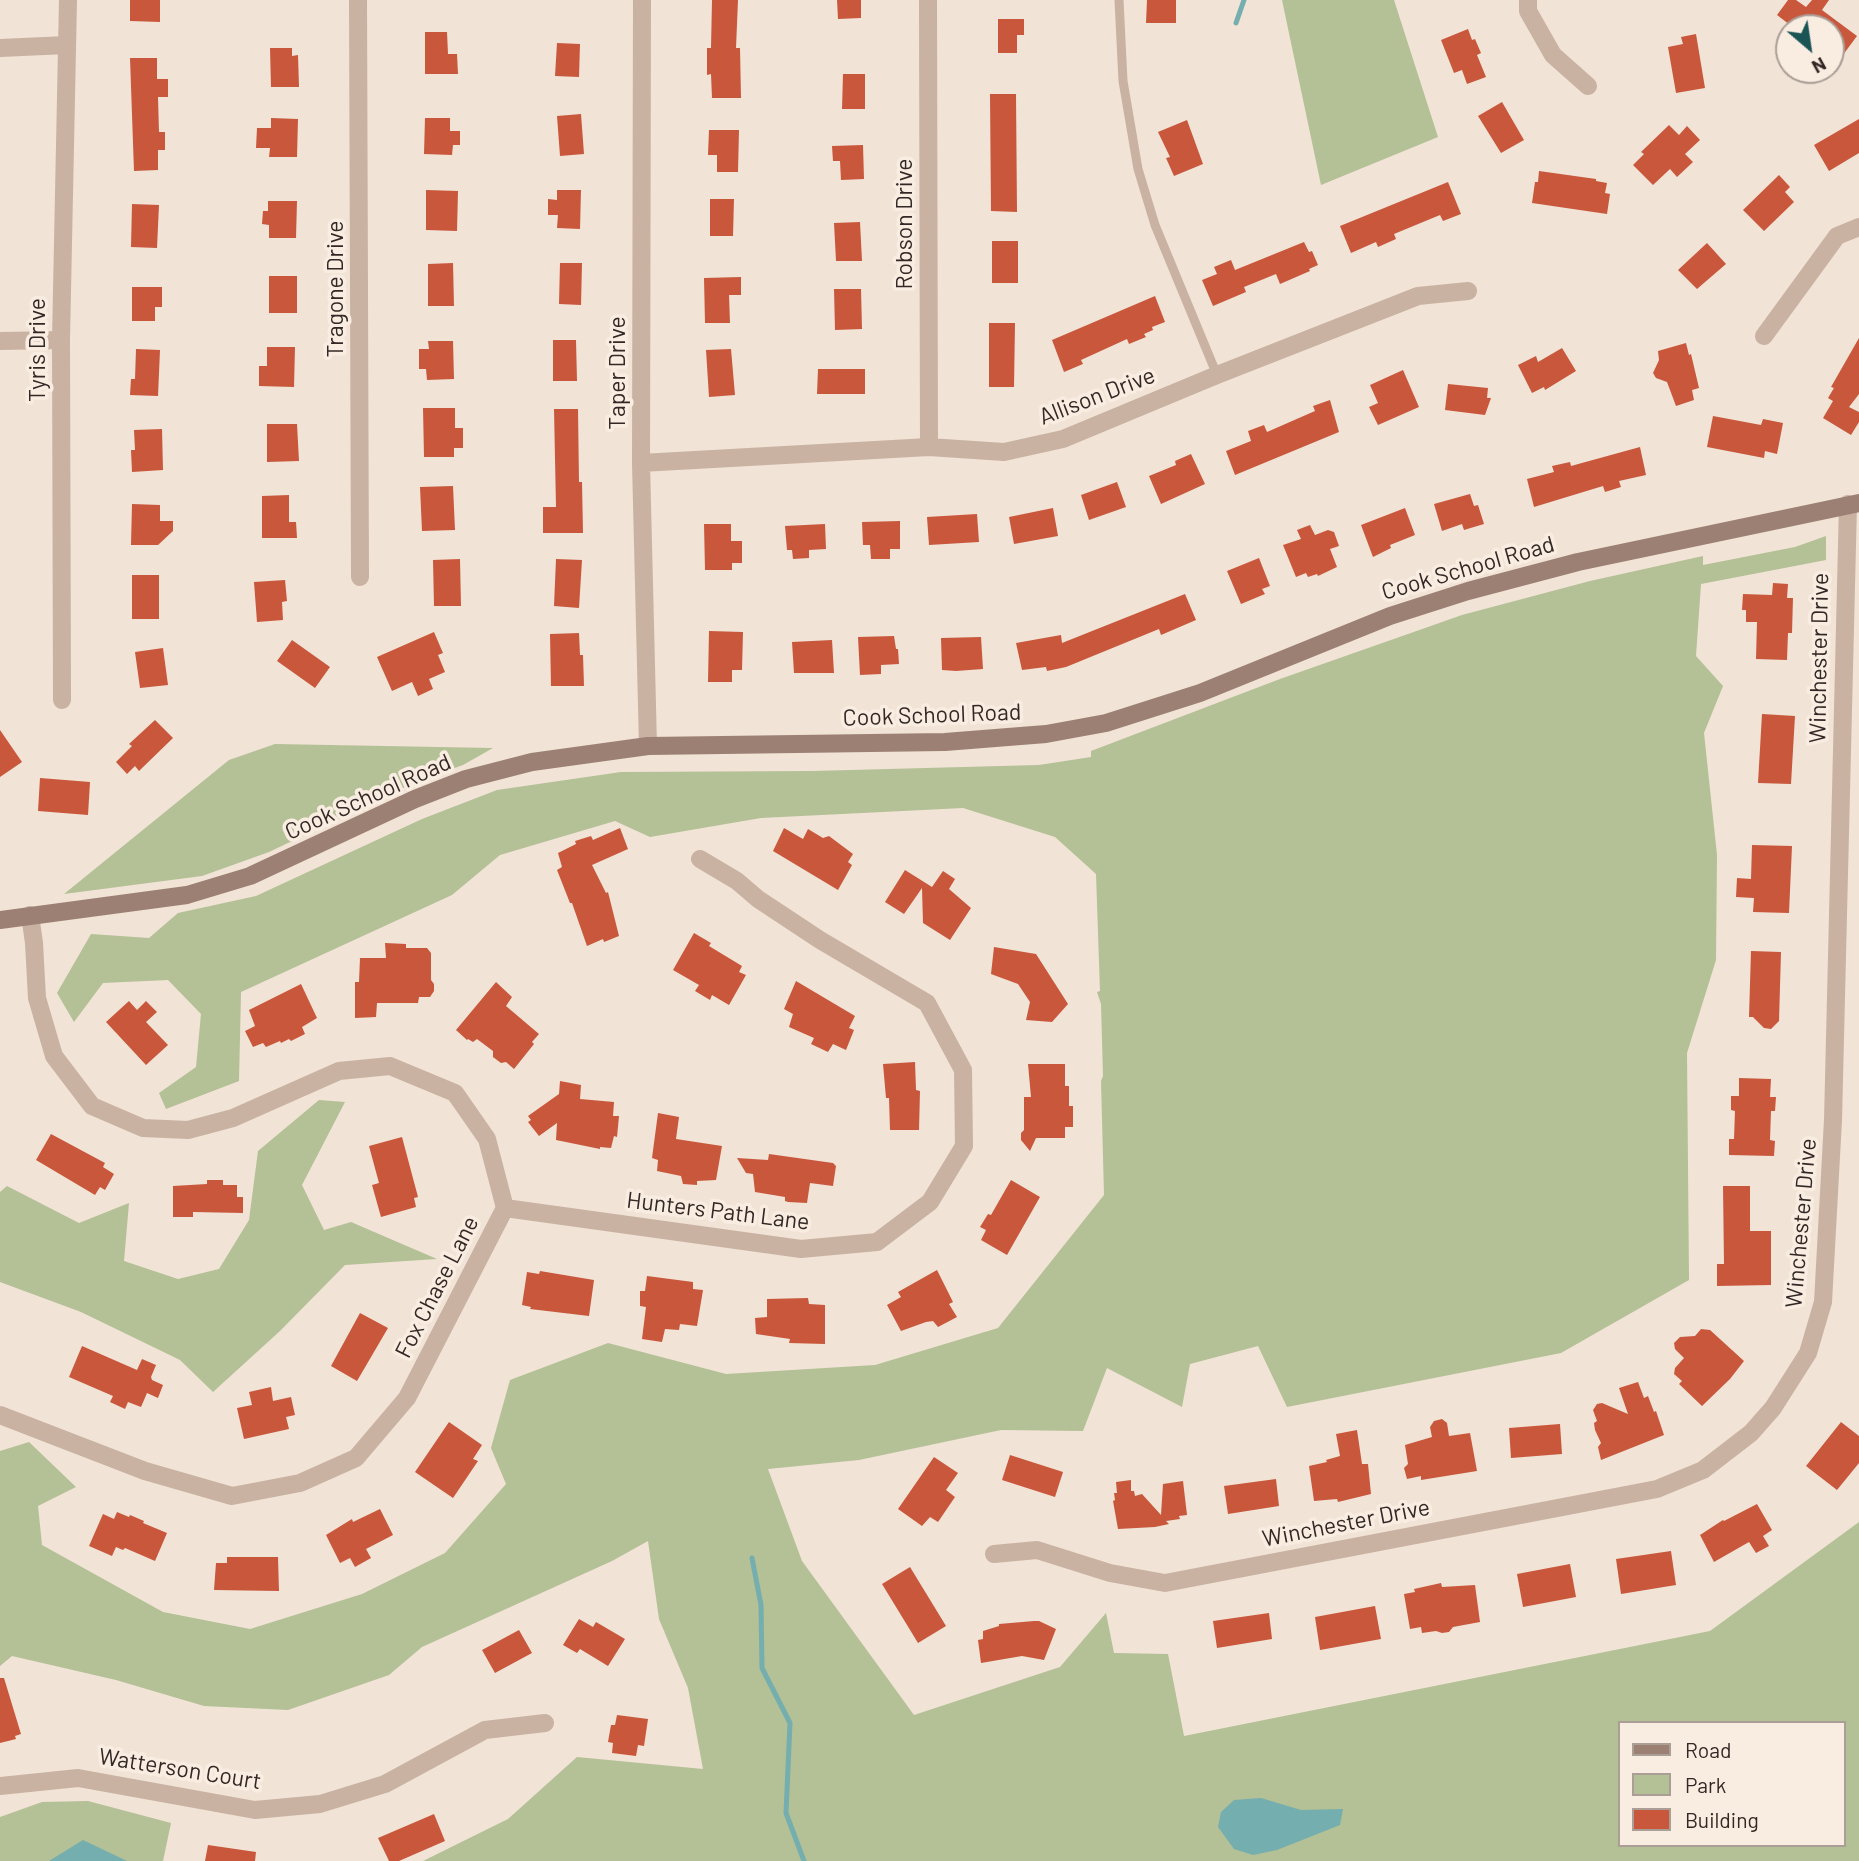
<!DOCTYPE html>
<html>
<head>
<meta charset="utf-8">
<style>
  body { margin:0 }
  #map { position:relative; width:1859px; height:1861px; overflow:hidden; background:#f1e3d6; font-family:Barlow,sans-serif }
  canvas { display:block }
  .legend { position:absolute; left:1618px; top:1721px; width:228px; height:126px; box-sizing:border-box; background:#f9ede2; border:2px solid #aa9e96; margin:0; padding:9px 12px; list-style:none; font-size:21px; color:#332825 }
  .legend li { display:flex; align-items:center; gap:14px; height:35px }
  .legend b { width:35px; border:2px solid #aa9e96 }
  .north { position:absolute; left:1775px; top:14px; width:70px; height:70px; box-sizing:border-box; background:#f9ede2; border:2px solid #aa9e96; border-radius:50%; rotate:151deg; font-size:19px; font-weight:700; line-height:28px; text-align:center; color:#332825 }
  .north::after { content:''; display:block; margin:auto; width:24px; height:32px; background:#1a5455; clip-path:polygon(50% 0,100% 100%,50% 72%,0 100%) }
</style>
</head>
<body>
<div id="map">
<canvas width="1859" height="1861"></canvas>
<ul class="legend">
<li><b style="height:9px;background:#9c8074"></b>Road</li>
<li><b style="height:19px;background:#b4c096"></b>Park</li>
<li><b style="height:19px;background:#c9573c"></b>Building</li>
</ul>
<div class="north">N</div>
</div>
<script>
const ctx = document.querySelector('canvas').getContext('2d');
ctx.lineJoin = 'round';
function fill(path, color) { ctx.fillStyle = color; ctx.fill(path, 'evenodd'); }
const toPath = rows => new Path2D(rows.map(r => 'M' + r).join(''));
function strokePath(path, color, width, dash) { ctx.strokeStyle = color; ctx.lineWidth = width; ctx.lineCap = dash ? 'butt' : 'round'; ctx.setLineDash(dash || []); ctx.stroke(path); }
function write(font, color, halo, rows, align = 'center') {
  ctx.font = font + ' Barlow,sans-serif'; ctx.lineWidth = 7; ctx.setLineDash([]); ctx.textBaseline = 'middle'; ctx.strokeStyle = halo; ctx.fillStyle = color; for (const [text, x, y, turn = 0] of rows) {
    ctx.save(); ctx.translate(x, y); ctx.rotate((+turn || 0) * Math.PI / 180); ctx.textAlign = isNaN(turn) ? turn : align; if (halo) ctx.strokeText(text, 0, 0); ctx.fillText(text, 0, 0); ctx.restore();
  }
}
fill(toPath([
  [1282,0,1394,0,1438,137,1321,185],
  [1826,536,1826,560,1701,584,1696,656,1723,686,1704,733,1717,855,1716,960,1687,1053,1689,1280,1561,1353,1287,1407,1258,1346,1190,1364,1182,1407,1107,1368,1083,1431,1001,1430,859,1460,768,1469,802,1561,914,1715,1060,1667,1106,1613,1114,1653,1168,1654,1184,1736,1710,1631,1859,1522,1859,1861,423,1861,508,1819,577,1757,703,1769,688,1688,659,1619,648,1541,612,1561,422,1647,389,1675,288,1710,204,1706,116,1680,12,1656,0,1666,0,1451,29,1442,76,1487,38,1506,42,1545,163,1612,250,1629,362,1594,445,1553,506,1484,491,1448,510,1380,608,1343,726,1374,875,1365,998,1328,1104,1195,1101,1081,1103,1076,1101,1004,1097,992,1100,991,1096,874,1055,837,963,808,761,818,650,837,615,821,500,855,452,895,241,992,239,1081,166,1109,159,1093,196,1067,201,1014,168,980,103,983,74,1022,57,993,91,934,149,938,178,913,256,896,422,819,497,790,621,772,813,771,1039,765,1091,757,1091,751,1280,679,1462,615,1590,581,1703,556,1703,565,1795,547],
  [1619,1723,1843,1723,1843,1845,1619,1845],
  [275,744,493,748,463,765,416,782,269,852,202,876,64,894,229,760],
  [319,1100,345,1102,302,1185,324,1230,351,1222,437,1259,345,1265,280,1331,213,1392,180,1360,81,1312,0,1282,0,1192,7,1186,79,1223,129,1203,124,1261,178,1279,219,1269,249,1220,258,1151],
  [88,1801,171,1823,163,1861,0,1861,0,1817,42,1802]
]), '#b4c096');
fill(toPath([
  [1261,1798,1301,1810,1343,1809,1340,1825,1277,1850,1253,1855,1234,1849,1218,1827,1221,1812,1234,1800],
  [83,1840,127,1861,49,1861]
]), '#74aeae');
strokePath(toPath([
  [1236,23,1244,0],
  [752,1558,761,1605,762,1668,790,1723,786,1813,804,1861]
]), '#74aeae', 5);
fill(toPath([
  [130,0,160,0,160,22,130,21],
  [712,0,738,0,736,48,740,48,741,98,712,98,711,74,707,75,707,48,711,48],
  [837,0,861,0,861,18,838,19],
  [1147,0,1176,0,1176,23,1146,23],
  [1788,0,1796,0,1806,7,1812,0,1829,0,1822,10,1857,36,1831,71,1831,28,1794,28,1777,15],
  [998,19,1024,19,1024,35,1017,35,1017,53,998,53],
  [1468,29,1472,40,1475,39,1481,53,1477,55,1486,77,1467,84,1462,70,1454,73,1441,40],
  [425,32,447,32,448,54,457,54,458,74,425,74],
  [1696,34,1705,88,1676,93,1668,47,1683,44,1681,37],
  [557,43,580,44,579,77,555,76],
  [270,48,292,48,292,56,298,55,299,87,271,87],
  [130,58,157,58,157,79,168,79,168,97,158,97,159,132,165,132,165,150,158,150,158,170,134,171],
  [843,74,865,74,865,109,842,109],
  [990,94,1016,94,1017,212,991,211],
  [1502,102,1524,140,1501,153,1478,116],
  [581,114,584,154,560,156,557,116],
  [271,118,298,119,297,157,269,157,270,148,256,148,257,128,271,128],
  [425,118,450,118,450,131,460,131,460,145,453,145,452,155,424,154],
  [1859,119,1859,153,1829,171,1814,145],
  [1187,120,1203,164,1174,176,1166,158,1170,157,1158,132],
  [1669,125,1679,135,1687,126,1700,140,1685,154,1693,162,1677,177,1670,169,1653,185,1633,165,1644,154,1641,152],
  [709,130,739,130,738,172,717,172,717,155,708,155],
  [863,145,864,179,841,180,840,161,833,161,832,146],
  [1539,171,1596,179,1596,181,1607,183,1605,193,1610,194,1607,214,1532,203,1535,182,1538,182],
  [1779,175,1790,187,1785,192,1794,202,1764,231,1743,210],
  [1448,182,1461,214,1443,221,1440,215,1394,234,1396,239,1378,247,1376,242,1351,253,1340,226],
  [426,190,458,191,457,231,426,230],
  [557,190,581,190,580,229,557,228,558,215,548,215,548,199,557,200],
  [710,199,734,199,733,236,710,236],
  [268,201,297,201,296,238,269,238,269,225,262,224,263,211,268,211],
  [132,204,159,205,157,248,131,247],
  [860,222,862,261,836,261,834,223],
  [992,241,1018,241,1018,283,992,283],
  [1304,242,1309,252,1312,251,1318,265,1309,269,1310,271,1280,284,1276,274,1244,287,1246,292,1213,306,1202,280,1217,274,1214,267,1231,260,1235,270],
  [1707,243,1726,264,1697,289,1678,270],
  [453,263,454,306,428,306,428,264],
  [560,263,582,263,581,305,559,304],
  [269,276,297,276,297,313,269,313],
  [741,277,741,295,729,295,730,323,705,323,704,278],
  [132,287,162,287,162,307,155,307,155,321,132,321],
  [834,289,861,289,862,329,835,330],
  [1155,296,1165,322,1152,327,1153,330,1144,334,1146,337,1129,344,1127,339,1081,360,1083,364,1064,372,1052,340],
  [989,323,1015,323,1014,387,989,387],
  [1859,338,1859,394,1849,407,1859,412,1859,422,1851,435,1823,418,1833,401,1828,398,1834,388,1831,387],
  [553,340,576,340,577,381,553,381],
  [428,341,453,341,454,379,427,380,426,369,419,369,419,349,429,349],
  [1686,343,1689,355,1691,354,1699,388,1692,390,1694,400,1676,406,1667,382,1656,378,1653,373,1659,360,1658,351],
  [267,347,295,347,294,387,259,386,259,366,267,366],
  [1562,348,1576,371,1545,390,1544,387,1532,393,1518,365,1536,356,1538,362],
  [136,349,160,350,158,396,130,395,131,379,135,379],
  [731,349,735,395,709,397,706,350],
  [818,369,865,369,865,394,817,394],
  [1403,370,1419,407,1378,425,1369,407,1378,403,1370,385],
  [1448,384,1488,388,1487,398,1491,398,1485,415,1445,410],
  [1330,400,1339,432,1235,475,1226,451,1251,441,1248,431,1264,425,1267,432,1315,411,1313,406],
  [423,408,455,408,455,428,463,428,463,448,454,448,454,457,424,457],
  [554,409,578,409,579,482,582,482,583,533,543,533,543,507,556,507],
  [1713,416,1761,425,1763,419,1783,423,1777,454,1765,451,1764,458,1707,447],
  [267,424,297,424,299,461,267,462],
  [162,429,163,470,132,472,131,450,135,450,134,430],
  [1640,447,1646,475,1619,481,1621,487,1605,492,1603,486,1534,507,1527,479,1554,472,1552,466,1570,462,1571,466],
  [1191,454,1205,484,1161,504,1149,476,1176,465,1175,461],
  [1117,482,1126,507,1089,520,1081,495],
  [453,486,455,530,422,531,420,487],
  [1470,494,1474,506,1478,505,1484,524,1464,530,1462,524,1442,531,1434,504],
  [289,495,289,522,296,522,297,538,262,538,262,496],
  [132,504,160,505,160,521,173,521,173,531,158,545,131,545],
  [1053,508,1058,536,1014,544,1009,517],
  [1405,508,1415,535,1390,545,1391,548,1373,557,1361,525],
  [977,514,979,542,929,545,927,517],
  [900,521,900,549,890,549,890,559,871,559,870,545,863,545,862,522],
  [704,524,731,524,731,541,742,541,742,563,732,563,732,570,705,570],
  [825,524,826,549,809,550,809,558,793,559,792,550,787,550,785,526],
  [1310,525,1315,535,1328,530,1334,532,1339,546,1330,549,1337,567,1318,576,1317,574,1308,577,1306,573,1296,577,1283,545,1301,539,1297,530],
  [1259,558,1270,586,1262,589,1265,594,1241,604,1227,571],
  [460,559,461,606,434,606,433,560],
  [556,559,582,560,579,608,554,606],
  [132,575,159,575,159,619,132,619],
  [285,580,287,601,282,602,283,620,257,622,254,582],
  [1773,583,1788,584,1787,598,1793,598,1792,633,1788,633,1787,660,1756,659,1757,622,1746,622,1746,610,1742,610,1743,594,1772,595],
  [1185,594,1196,620,1161,635,1159,629,1066,667,1047,671,1046,667,1022,670,1016,643,1061,635,1062,643],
  [709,631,743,632,742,670,732,670,732,682,708,682],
  [434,632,443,653,438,655,445,672,429,679,433,689,418,696,412,682,392,691,377,657],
  [579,633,580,655,583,655,584,686,551,686,550,634],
  [894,636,896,649,898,649,899,664,881,665,881,674,860,675,858,637],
  [981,637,983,669,956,671,942,670,941,638],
  [292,640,330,667,315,688,277,661],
  [832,640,834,673,794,673,792,642],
  [163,648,168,685,140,688,135,652],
  [1762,714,1795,716,1791,784,1758,783],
  [155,720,173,738,139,771,135,766,127,774,116,762,132,746,129,744],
  [0,730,22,762,0,777],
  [40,778,90,782,88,815,38,811],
  [620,828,628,849,592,865,606,893,608,892,619,936,604,942,603,939,587,946,572,903,570,903,557,870,562,867,558,853,576,844,575,841,591,836,593,840],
  [784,828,803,839,808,829,823,838,829,836,853,854,848,862,852,865,838,890,773,851],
  [1752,845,1792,846,1789,913,1753,912,1754,898,1736,897,1737,878,1751,879],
  [905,870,932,887,943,871,955,879,949,889,971,908,950,940,923,923,922,888,904,914,885,902],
  [694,933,711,943,709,946,742,966,739,972,746,975,729,1005,712,995,710,1000,695,991,699,985,673,970],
  [385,943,406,944,406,948,427,948,431,953,431,980,434,984,434,991,430,997,419,997,418,1003,377,1003,376,1017,355,1018,355,982,359,982,360,958,386,958],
  [994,947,1036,954,1068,1004,1052,1022,1026,1020,1030,1002,1018,984,991,974],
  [1751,951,1781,952,1779,1021,1771,1029,1764,1028,1753,1017,1749,1017],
  [796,981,855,1016,849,1028,854,1030,846,1050,833,1044,828,1052,811,1044,814,1038,789,1027,793,1014,784,1009],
  [496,982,512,997,506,1006,539,1034,532,1042,534,1044,514,1069,506,1062,501,1063,493,1057,493,1051,477,1039,473,1042,468,1039,467,1040,456,1030],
  [301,984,317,1018,302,1027,305,1034,291,1041,289,1039,281,1043,280,1041,266,1047,263,1043,253,1047,245,1031,255,1026,249,1010],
  [129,1001,137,1010,146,1001,157,1012,146,1022,168,1045,146,1065,106,1022],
  [915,1062,916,1090,920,1091,919,1130,890,1130,889,1098,886,1098,883,1064],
  [1028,1064,1065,1064,1065,1086,1069,1086,1069,1106,1073,1106,1073,1127,1065,1127,1065,1138,1036,1138,1030,1151,1021,1140,1021,1133,1024,1130,1024,1097,1031,1097],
  [1739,1078,1771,1079,1770,1097,1776,1097,1775,1111,1771,1111,1770,1140,1775,1141,1774,1156,1729,1155,1729,1139,1734,1139,1735,1111,1731,1110,1731,1096,1739,1096],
  [560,1081,581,1085,580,1099,614,1102,613,1116,619,1116,617,1137,614,1136,611,1148,600,1147,600,1149,556,1140,557,1123,539,1136,528,1122,531,1120,528,1116,559,1094],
  [658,1113,679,1117,676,1139,722,1146,716,1180,697,1181,697,1185,683,1184,681,1176,657,1171,658,1160,652,1158],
  [51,1134,105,1163,103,1167,114,1174,105,1190,100,1187,95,1195,36,1160],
  [402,1137,418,1197,414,1198,416,1207,381,1217,372,1185,379,1183,369,1146],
  [769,1154,833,1163,836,1166,833,1186,810,1183,807,1203,788,1202,785,1201,785,1197,755,1192,753,1174,746,1173,737,1158,768,1160],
  [207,1180,223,1180,223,1185,237,1185,237,1197,243,1197,243,1213,193,1212,193,1217,173,1217,173,1186,207,1184],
  [1011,1180,1040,1197,1007,1255,981,1240,986,1230,980,1227,988,1214,991,1215],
  [1723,1186,1750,1186,1750,1231,1771,1231,1771,1285,1717,1286,1717,1264,1724,1264],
  [937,1270,953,1302,949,1304,957,1317,938,1327,933,1321,926,1322,901,1331,887,1305,901,1297,898,1292],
  [540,1271,594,1280,589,1316,530,1309,531,1307,522,1305,527,1272,539,1274],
  [647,1276,693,1282,693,1289,703,1290,697,1326,680,1324,679,1330,665,1329,662,1342,642,1339,646,1307,640,1306,640,1291,645,1291],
  [808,1298,809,1304,825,1305,825,1344,789,1343,790,1339,756,1334,755,1318,767,1317,767,1299],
  [360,1313,388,1328,357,1381,331,1366],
  [1701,1329,1710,1330,1744,1361,1730,1379,1702,1406,1679,1384,1682,1381,1674,1374,1675,1368,1684,1358,1675,1349,1674,1343,1680,1337,1695,1336],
  [82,1346,137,1370,142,1359,156,1365,151,1377,152,1380,163,1385,158,1398,147,1393,141,1407,128,1402,125,1409,110,1402,113,1396,69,1377],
  [1638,1382,1644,1398,1648,1396,1654,1412,1656,1411,1664,1435,1601,1460,1598,1447,1601,1443,1595,1430,1594,1423,1597,1421,1593,1410,1597,1404,1602,1403,1628,1414,1619,1388],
  [271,1387,273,1401,291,1397,295,1415,286,1417,289,1429,244,1439,237,1408,252,1405,249,1392],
  [1442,1419,1447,1423,1449,1436,1470,1433,1477,1471,1421,1480,1421,1476,1407,1479,1404,1468,1408,1464,1405,1445,1432,1437,1430,1427,1434,1421],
  [449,1422,482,1445,473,1459,478,1461,453,1498,415,1472],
  [1841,1422,1859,1436,1859,1463,1837,1490,1806,1466],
  [1560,1424,1562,1454,1511,1458,1509,1428],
  [1357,1430,1362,1464,1368,1464,1371,1494,1338,1502,1337,1499,1314,1501,1309,1466,1327,1462,1326,1460,1340,1456,1336,1434],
  [1010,1455,1063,1472,1055,1497,1002,1480],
  [934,1457,958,1473,946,1490,955,1497,938,1522,930,1517,922,1526,898,1509],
  [1276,1479,1279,1506,1228,1514,1224,1486],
  [1131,1480,1131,1491,1134,1491,1135,1496,1142,1494,1161,1515,1163,1484,1183,1481,1187,1515,1179,1516,1180,1519,1166,1521,1169,1524,1155,1527,1118,1529,1113,1501,1115,1500,1114,1493,1117,1493,1116,1482],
  [1757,1504,1772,1530,1763,1536,1769,1546,1756,1553,1749,1542,1714,1562,1700,1535,1723,1520,1724,1521],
  [380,1509,393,1535,366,1549,371,1558,355,1567,350,1558,340,1563,326,1535,352,1519,353,1522],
  [117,1512,129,1517,130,1515,144,1521,143,1523,167,1533,155,1561,125,1548,123,1550,116,1547,112,1556,89,1546,103,1514,114,1519],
  [1671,1551,1676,1585,1621,1594,1616,1559],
  [227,1557,278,1557,279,1591,214,1590,216,1563,227,1563],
  [1570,1564,1576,1597,1523,1607,1517,1574],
  [910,1567,946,1626,918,1643,882,1584],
  [1441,1583,1442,1587,1475,1585,1480,1622,1453,1627,1449,1632,1442,1633,1436,1631,1422,1633,1421,1627,1410,1629,1404,1594,1415,1592,1414,1589],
  [1375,1606,1381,1639,1320,1650,1315,1617],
  [1269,1613,1272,1639,1217,1648,1213,1621],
  [579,1619,593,1627,596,1622,625,1639,608,1666,580,1649,577,1653,563,1645],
  [1034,1621,1039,1621,1056,1629,1044,1660,1022,1656,981,1663,978,1640,983,1639,983,1631,999,1626,999,1624],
  [519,1630,532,1653,495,1673,482,1650],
  [0,1678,4,1678,21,1734,15,1736,16,1739,0,1743],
  [617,1715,648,1719,644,1746,638,1745,636,1756,612,1753,613,1743,608,1742,611,1725,615,1725],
  [434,1814,445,1841,399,1861,389,1861,378,1838],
  [208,1845,256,1852,255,1861,205,1861]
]), '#c9573c');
strokePath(toPath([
  [1119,0,1123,81,1138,169,1155,225,1217,375]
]), '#c9b2a2', 9);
strokePath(toPath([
  [358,0,360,577],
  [642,0,641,463,648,746],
  [928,0,929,447],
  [1528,0,1528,11,1553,55,1588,86],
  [0,48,67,45],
  [1764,336,1837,236,1859,227],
  [0,341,61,340],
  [641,463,929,447,1004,452,1063,439,1217,375,1418,296,1468,291],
  [62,700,61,340,68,0],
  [505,1208,801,1249,877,1242,930,1202,964,1146,963,1070,927,1003,820,940,758,899,737,881,700,859],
  [0,1415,145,1471,232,1496,300,1483,356,1458,407,1398,505,1208,487,1139,455,1093,390,1066,339,1071,233,1118,188,1130,143,1128,92,1106,54,1056,37,998,34,943,30,915],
  [994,1554,1037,1550,1110,1573,1165,1583,1657,1489,1703,1470,1751,1433,1773,1408,1808,1353,1823,1302,1833,1120,1848,504],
  [0,1786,78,1778,255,1810,320,1804,385,1784,485,1730,545,1723]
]), '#c9b2a2', 18);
strokePath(toPath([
  [0,920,187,895,250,876,415,799,466,779,532,762,648,746,945,742,1046,734,1106,723,1200,693,1390,616,1468,591,1578,562,1859,503]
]), '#9c8074', 18);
write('23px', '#332825', '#f9ede2', [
  ["Robson Drive",904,224,-90],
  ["Tragone Drive",335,289,-90],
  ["Tyris Drive",37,350,-90],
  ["Taper Drive",617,373,-90],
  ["Allison Drive",1097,396,-21],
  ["Cook School Road",1468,568,-16],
  ["Winchester Drive",1819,658,-89],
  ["Cook School Road",932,715,-2],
  ["Cook School Road",368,797,-24],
  ["Hunters Path Lane",718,1211,7],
  ["Winchester Drive",1801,1223,-85],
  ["Fox Chase Lane",437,1287,-63],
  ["Winchester Drive",1346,1523,-11],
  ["Watterson Court",180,1769,9]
]);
</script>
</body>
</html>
